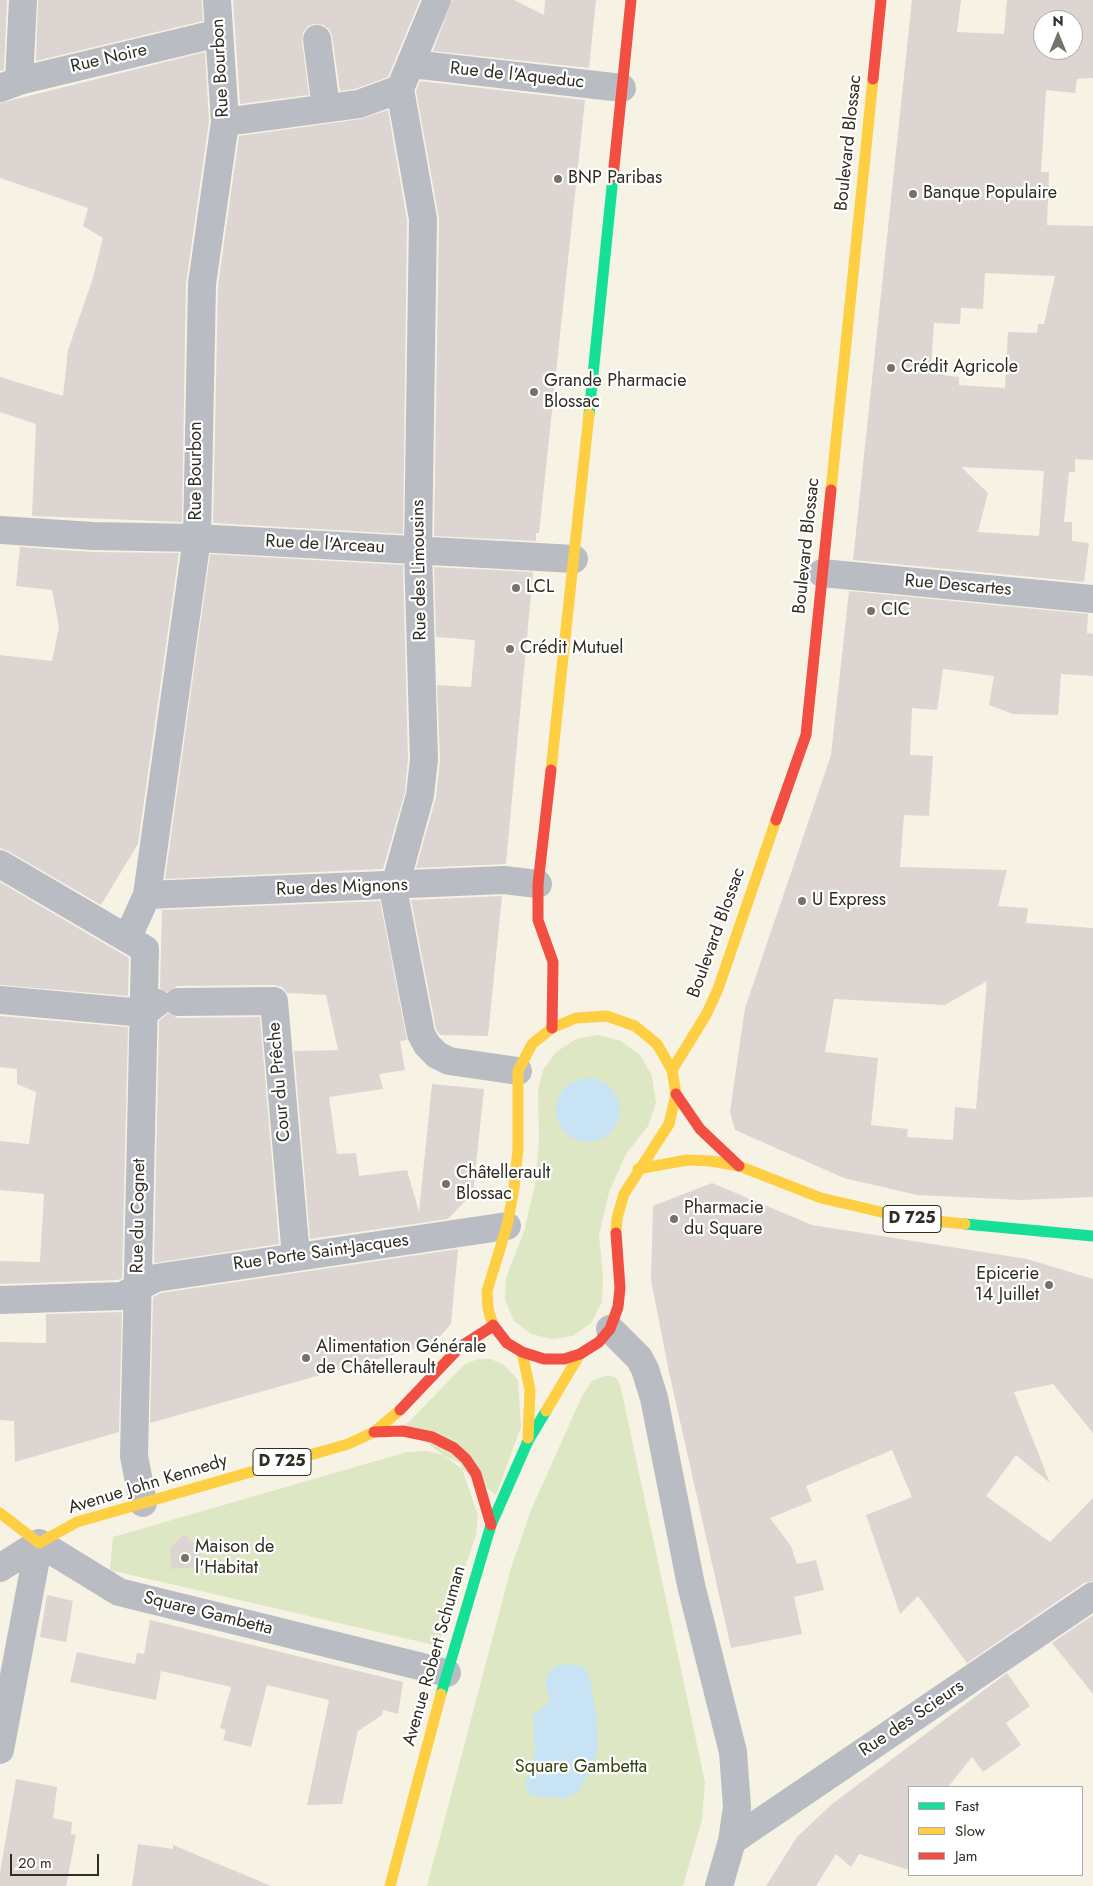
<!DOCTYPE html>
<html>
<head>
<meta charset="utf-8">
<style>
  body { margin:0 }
  #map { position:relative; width:1093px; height:1886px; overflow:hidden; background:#f6f3e5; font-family:Jost,sans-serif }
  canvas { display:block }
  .legend { position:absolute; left:908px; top:1786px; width:175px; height:90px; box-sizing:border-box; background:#fff; border:1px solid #acaba7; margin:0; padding:6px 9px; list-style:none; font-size:15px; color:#302d23 }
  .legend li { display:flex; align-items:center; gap:10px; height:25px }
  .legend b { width:25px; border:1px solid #acaba7 }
  .north { position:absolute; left:1033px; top:10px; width:50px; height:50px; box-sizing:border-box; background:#fff; border:1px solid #acaba7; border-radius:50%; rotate:0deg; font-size:14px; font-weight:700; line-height:20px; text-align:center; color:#302d23 }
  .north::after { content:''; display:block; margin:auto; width:18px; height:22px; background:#757267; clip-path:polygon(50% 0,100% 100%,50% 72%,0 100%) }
  .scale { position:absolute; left:10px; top:1854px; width:89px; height:22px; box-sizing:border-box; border:2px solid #302d23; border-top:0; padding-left:6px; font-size:15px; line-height:18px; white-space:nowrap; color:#302d23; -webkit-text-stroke:4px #fff; paint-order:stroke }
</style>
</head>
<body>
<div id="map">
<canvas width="1093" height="1886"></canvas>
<ul class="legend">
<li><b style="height:6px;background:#16e098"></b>Fast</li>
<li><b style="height:6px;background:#ffcf43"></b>Slow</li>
<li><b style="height:6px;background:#f24e42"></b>Jam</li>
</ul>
<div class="north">N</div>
<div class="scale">20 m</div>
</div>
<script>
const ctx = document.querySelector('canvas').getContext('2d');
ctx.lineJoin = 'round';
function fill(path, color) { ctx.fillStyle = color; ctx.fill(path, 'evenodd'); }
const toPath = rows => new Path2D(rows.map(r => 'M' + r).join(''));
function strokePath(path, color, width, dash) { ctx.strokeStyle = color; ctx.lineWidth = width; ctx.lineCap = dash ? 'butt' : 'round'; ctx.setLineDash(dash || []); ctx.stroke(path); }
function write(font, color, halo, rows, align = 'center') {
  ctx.font = font + ' Jost,sans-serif'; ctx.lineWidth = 4.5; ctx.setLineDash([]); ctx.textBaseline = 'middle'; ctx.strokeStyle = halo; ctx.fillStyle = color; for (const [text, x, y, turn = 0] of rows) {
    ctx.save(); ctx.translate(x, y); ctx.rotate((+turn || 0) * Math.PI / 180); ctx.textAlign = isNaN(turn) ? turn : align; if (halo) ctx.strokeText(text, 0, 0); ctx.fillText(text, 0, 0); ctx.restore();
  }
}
fill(toPath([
  [598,1035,621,1041,641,1056,652,1076,656,1103,648,1126,626,1154,609,1192,599,1236,603,1275,602,1302,591,1323,573,1336,552,1339,531,1334,514,1321,505,1300,506,1278,524,1231,535,1185,539,1142,538,1090,543,1070,556,1052,576,1039],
  [478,1359,491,1359,504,1365,518,1380,521,1427,496,1495,405,1426,465,1364],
  [608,1375,616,1378,620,1384,705,1782,702,1820,683,1886,427,1886,511,1568,531,1510,582,1396,592,1381],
  [427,1451,443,1455,460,1463,478,1515,476,1535,438,1646,110,1570,113,1537,407,1452]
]), '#dee7c3');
fill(toPath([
  '556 1110a32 32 0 1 1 64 0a32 32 0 1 1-64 0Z',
  [559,1664,583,1666,590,1678,597,1723,598,1747,595,1761,579,1791,566,1799,535,1796,529,1793,525,1783,528,1774,527,1769,514,1764,514,1762,529,1763,532,1761,535,1751,533,1716,547,1704,550,1697,545,1684,548,1673]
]), '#c8e4f4');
fill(toPath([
  [0,0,7,0,4,70,0,71],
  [38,0,202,0,203,21,36,61],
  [233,0,420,0,388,77,355,89,340,91,332,36,330,30,323,25,314,24,308,26,303,33,302,41,309,95,240,104],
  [452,0,514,0,544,15,545,0,596,0,589,68,433,51],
  [912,0,961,0,957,32,1004,34,1007,0,1093,0,1093,78,1077,79,1075,93,1046,90,1041,172,1049,172,1047,225,1093,226,1093,460,1075,459,1075,472,1069,472,1064,522,1072,522,1072,541,1089,543,1084,582,853,560],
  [1043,20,1073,20,1073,50,1043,50],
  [985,273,1055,276,1044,324,1038,324,1037,333,1008,332,1005,388,959,385,959,377,943,375,942,370,931,369,934,323,960,324,961,308,983,309],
  [961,467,1044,471,1039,536,978,532,988,493],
  [205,52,209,121,186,284,182,522,32,516,36,424,0,412,0,377,63,396,68,350,93,278,103,238,83,226,88,208,0,178,0,103],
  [420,81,585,100,539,533,536,533,536,541,434,536,439,219,416,91],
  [388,110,407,220,403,534,213,523,218,285,239,136,361,119],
  [20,547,93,552,179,553,138,844,101,905,8,851,0,848,0,655,52,661,59,627,52,590,16,586],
  [210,554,403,565,408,759,405,792,383,869,165,879],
  [434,567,533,572,506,864,416,868,436,797,440,760,437,685,471,687,475,640,436,637],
  [849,591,1088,614,1087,633,1093,634,1093,676,1061,674,1058,715,1013,714,989,705,994,676,943,669,937,710,912,708,910,755,933,756,929,816,904,815,900,867,1007,870,998,906,1028,908,1026,923,1093,928,1093,1197,1021,1200,917,1195,844,1178,735,1130,730,1112,745,1008,831,755],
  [987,981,976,1109,955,1107,953,1140,907,1137,908,1129,871,1125,878,1058,825,1052,834,999,945,1005],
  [0,882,129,958,128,996,0,985],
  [502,896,488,1036,440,1035,436,1029,411,900],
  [380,901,407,1040,400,1041,405,1070,379,1074,383,1089,329,1097,337,1154,356,1153,359,1176,407,1170,419,1212,432,1084,484,1089,473,1193,448,1219,310,1239,294,1051,338,1050,326,995,287,993,282,987,274,985,178,986,167,992,160,988,162,910],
  [168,1013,178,1018,260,1017,279,1244,154,1263,159,1021],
  [0,1016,128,1027,122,1278,118,1280,0,1284,0,1261,40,1262,44,1194,0,1190,0,1141,29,1144,36,1092,17,1084,17,1069,0,1067],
  [712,1183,812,1225,1027,1259,1093,1279,1093,1433,1053,1384,1014,1392,1050,1483,1016,1455,986,1496,1050,1542,1093,1498,1093,1581,1084,1583,967,1663,918,1596,900,1614,866,1515,912,1497,892,1450,806,1486,812,1501,770,1518,791,1546,797,1564,816,1560,824,1590,794,1597,802,1634,731,1648,669,1372,651,1280,653,1206],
  [458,1249,451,1324,434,1343,150,1423,153,1297,161,1293],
  [122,1312,119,1432,15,1462,14,1421,0,1420,0,1342,46,1343,46,1314],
  [184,1534,199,1548,201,1567,171,1569,170,1548],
  [47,1595,73,1601,66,1642,40,1637],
  [1093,1615,1093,1694,1052,1643],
  [150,1620,403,1682,398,1714,383,1710,382,1715,358,1731,342,1804,307,1805,329,1700,267,1685,251,1747,223,1740,226,1730,220,1728,231,1687,161,1671,156,1700,70,1682,77,1652,135,1664,137,1653,144,1654],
  [1007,1673,1030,1706,1006,1723,1021,1745,983,1772,972,1757,948,1787,909,1787,909,1870,859,1854,851,1867,836,1854,816,1886,766,1886,797,1837,832,1804],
  [16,1779,57,1787,53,1818,72,1822,71,1834,76,1835,66,1886,0,1886,0,1873],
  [138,1844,173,1849,173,1845,271,1886,132,1886]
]), '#ddd5d1');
strokePath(toPath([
  [437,0,400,89,423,219,418,550,424,760,420,795,395,886,395,899,421,1034,427,1045,437,1055,449,1061,518,1071],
  [317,39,326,108],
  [412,64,622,88],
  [19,81,23,0],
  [0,88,19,81,219,33],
  [225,122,359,104,400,89],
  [0,530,93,536,197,538,574,559],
  [822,573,1093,599],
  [0,864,145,949,134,1456,143,1503],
  [147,895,504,880,538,884],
  [128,937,147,895,197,538,202,284,225,122,217,0],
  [0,1000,144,1013,157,1003],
  [178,1002,274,1001,296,1257],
  [0,1300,122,1296,156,1278,507,1226],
  [610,1329,639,1358,645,1369,654,1398,691,1585,733,1752,737,1807,732,1841,719,1886],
  [39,1543,119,1592,447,1673],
  [0,1568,39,1543],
  [0,1750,39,1543],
  [732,1841,1093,1596]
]), '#b9bdc3', 28);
strokePath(toPath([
  [589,414,613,177],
  [965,1224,1093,1236],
  [441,1694,491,1525,528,1441,546,1411]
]), '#16e098', 11);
strokePath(toPath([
  [831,490,873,79],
  [551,770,589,414],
  [607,1016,635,1026,657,1044,672,1070,676,1094,669,1124,624,1194,617,1218,616,1233],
  [672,1070,706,1015,718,989,776,820],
  [638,1169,687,1160,711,1161,739,1166,821,1198,907,1218,965,1224],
  [493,1325,488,1309,487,1291,507,1226,514,1188,518,1149,518,1071,532,1044,552,1028,576,1018,607,1016],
  [522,1352,530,1390,528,1438],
  [546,1411,580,1354],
  [0,1513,39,1543,77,1522,348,1444,374,1432,400,1410],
  [390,1886,441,1694]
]), '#ffcf43', 11);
strokePath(toPath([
  [873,79,881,0],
  [613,177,631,0],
  [551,770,538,884,538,920,553,962,552,1028],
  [776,820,806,735,831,490],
  [676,1094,700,1129,739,1166],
  [493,1325,507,1343,522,1352,544,1359,564,1359,580,1354,599,1342,610,1329,618,1307,620,1288,616,1233],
  [400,1410,460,1347,493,1326],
  [374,1432,403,1431,432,1437,454,1448,466,1459,476,1474,491,1525]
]), '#f24e42', 11);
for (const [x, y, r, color] of [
  [558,179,5,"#757267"],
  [913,194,5,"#757267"],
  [891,368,5,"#757267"],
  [534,392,5,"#757267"],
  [516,588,5,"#757267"],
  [871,611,5,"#757267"],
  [510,649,5,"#757267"],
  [802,901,5,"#757267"],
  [446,1184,5,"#757267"],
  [674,1219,5,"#757267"],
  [1049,1285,5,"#757267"],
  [306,1358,5,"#757267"],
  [185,1558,5,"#757267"]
]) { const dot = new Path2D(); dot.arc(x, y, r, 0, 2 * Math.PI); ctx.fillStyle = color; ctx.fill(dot); strokePath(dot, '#fff', 2); }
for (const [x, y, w] of [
  [912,1219,58],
  [282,1462,58]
]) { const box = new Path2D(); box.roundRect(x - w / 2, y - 13.5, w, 27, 4); ctx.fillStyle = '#fff'; ctx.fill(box); strokePath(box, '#302d23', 1); }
write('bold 16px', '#302d23', null, [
  ["D 725",912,1219],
  ["D 725",282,1462]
]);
write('18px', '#302d23', '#fff', [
  ["Rue Noire",109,59,-13],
  ["Rue Bourbon",221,68,-93],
  ["Rue de l'Aqueduc",517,76,6],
  ["Boulevard Blossac",849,143,-84],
  ["Rue Bourbon",197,471,-90],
  ["Rue de l'Arceau",325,545,3],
  ["Boulevard Blossac",807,546,-84],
  ["Rue des Limousins",420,570,-91],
  ["Rue Descartes",958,586,5],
  ["Rue des Mignons",342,888,-2],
  ["Boulevard Blossac",717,933,-70],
  ["Cour du Prêche",280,1082,-95],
  ["Rue du Cognet",139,1216,-89],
  ["Rue Porte Saint-Jacques",321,1253,-8],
  ["Avenue John Kennedy",148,1485,-17],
  ["Square Gambetta",208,1614,14],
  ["Avenue Robert Schuman",435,1656,-74],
  ["Rue des Scieurs",912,1719,-34]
]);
write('18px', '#302d23', '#fff', [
  ["BNP Paribas",568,179],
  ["Banque Populaire",923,194],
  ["Crédit Agricole",901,368],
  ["Grande Pharmacie",544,382],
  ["Blossac",544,403],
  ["LCL",526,588],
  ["CIC",881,611],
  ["Crédit Mutuel",520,649],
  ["U Express",812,901],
  ["Châtellerault",456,1174],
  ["Blossac",456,1195],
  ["Pharmacie",684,1209],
  ["du Square",684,1230],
  ["Epicerie",1039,1275,"right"],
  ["14 Juillet",1039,1296,"right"],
  ["Alimentation Générale",316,1348],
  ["de Châtellerault",316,1369],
  ["Maison de",195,1548],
  ["l'Habitat",195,1569]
], 'left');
write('18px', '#33410c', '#fff', [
  ["Square Gambetta",581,1768]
]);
</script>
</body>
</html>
